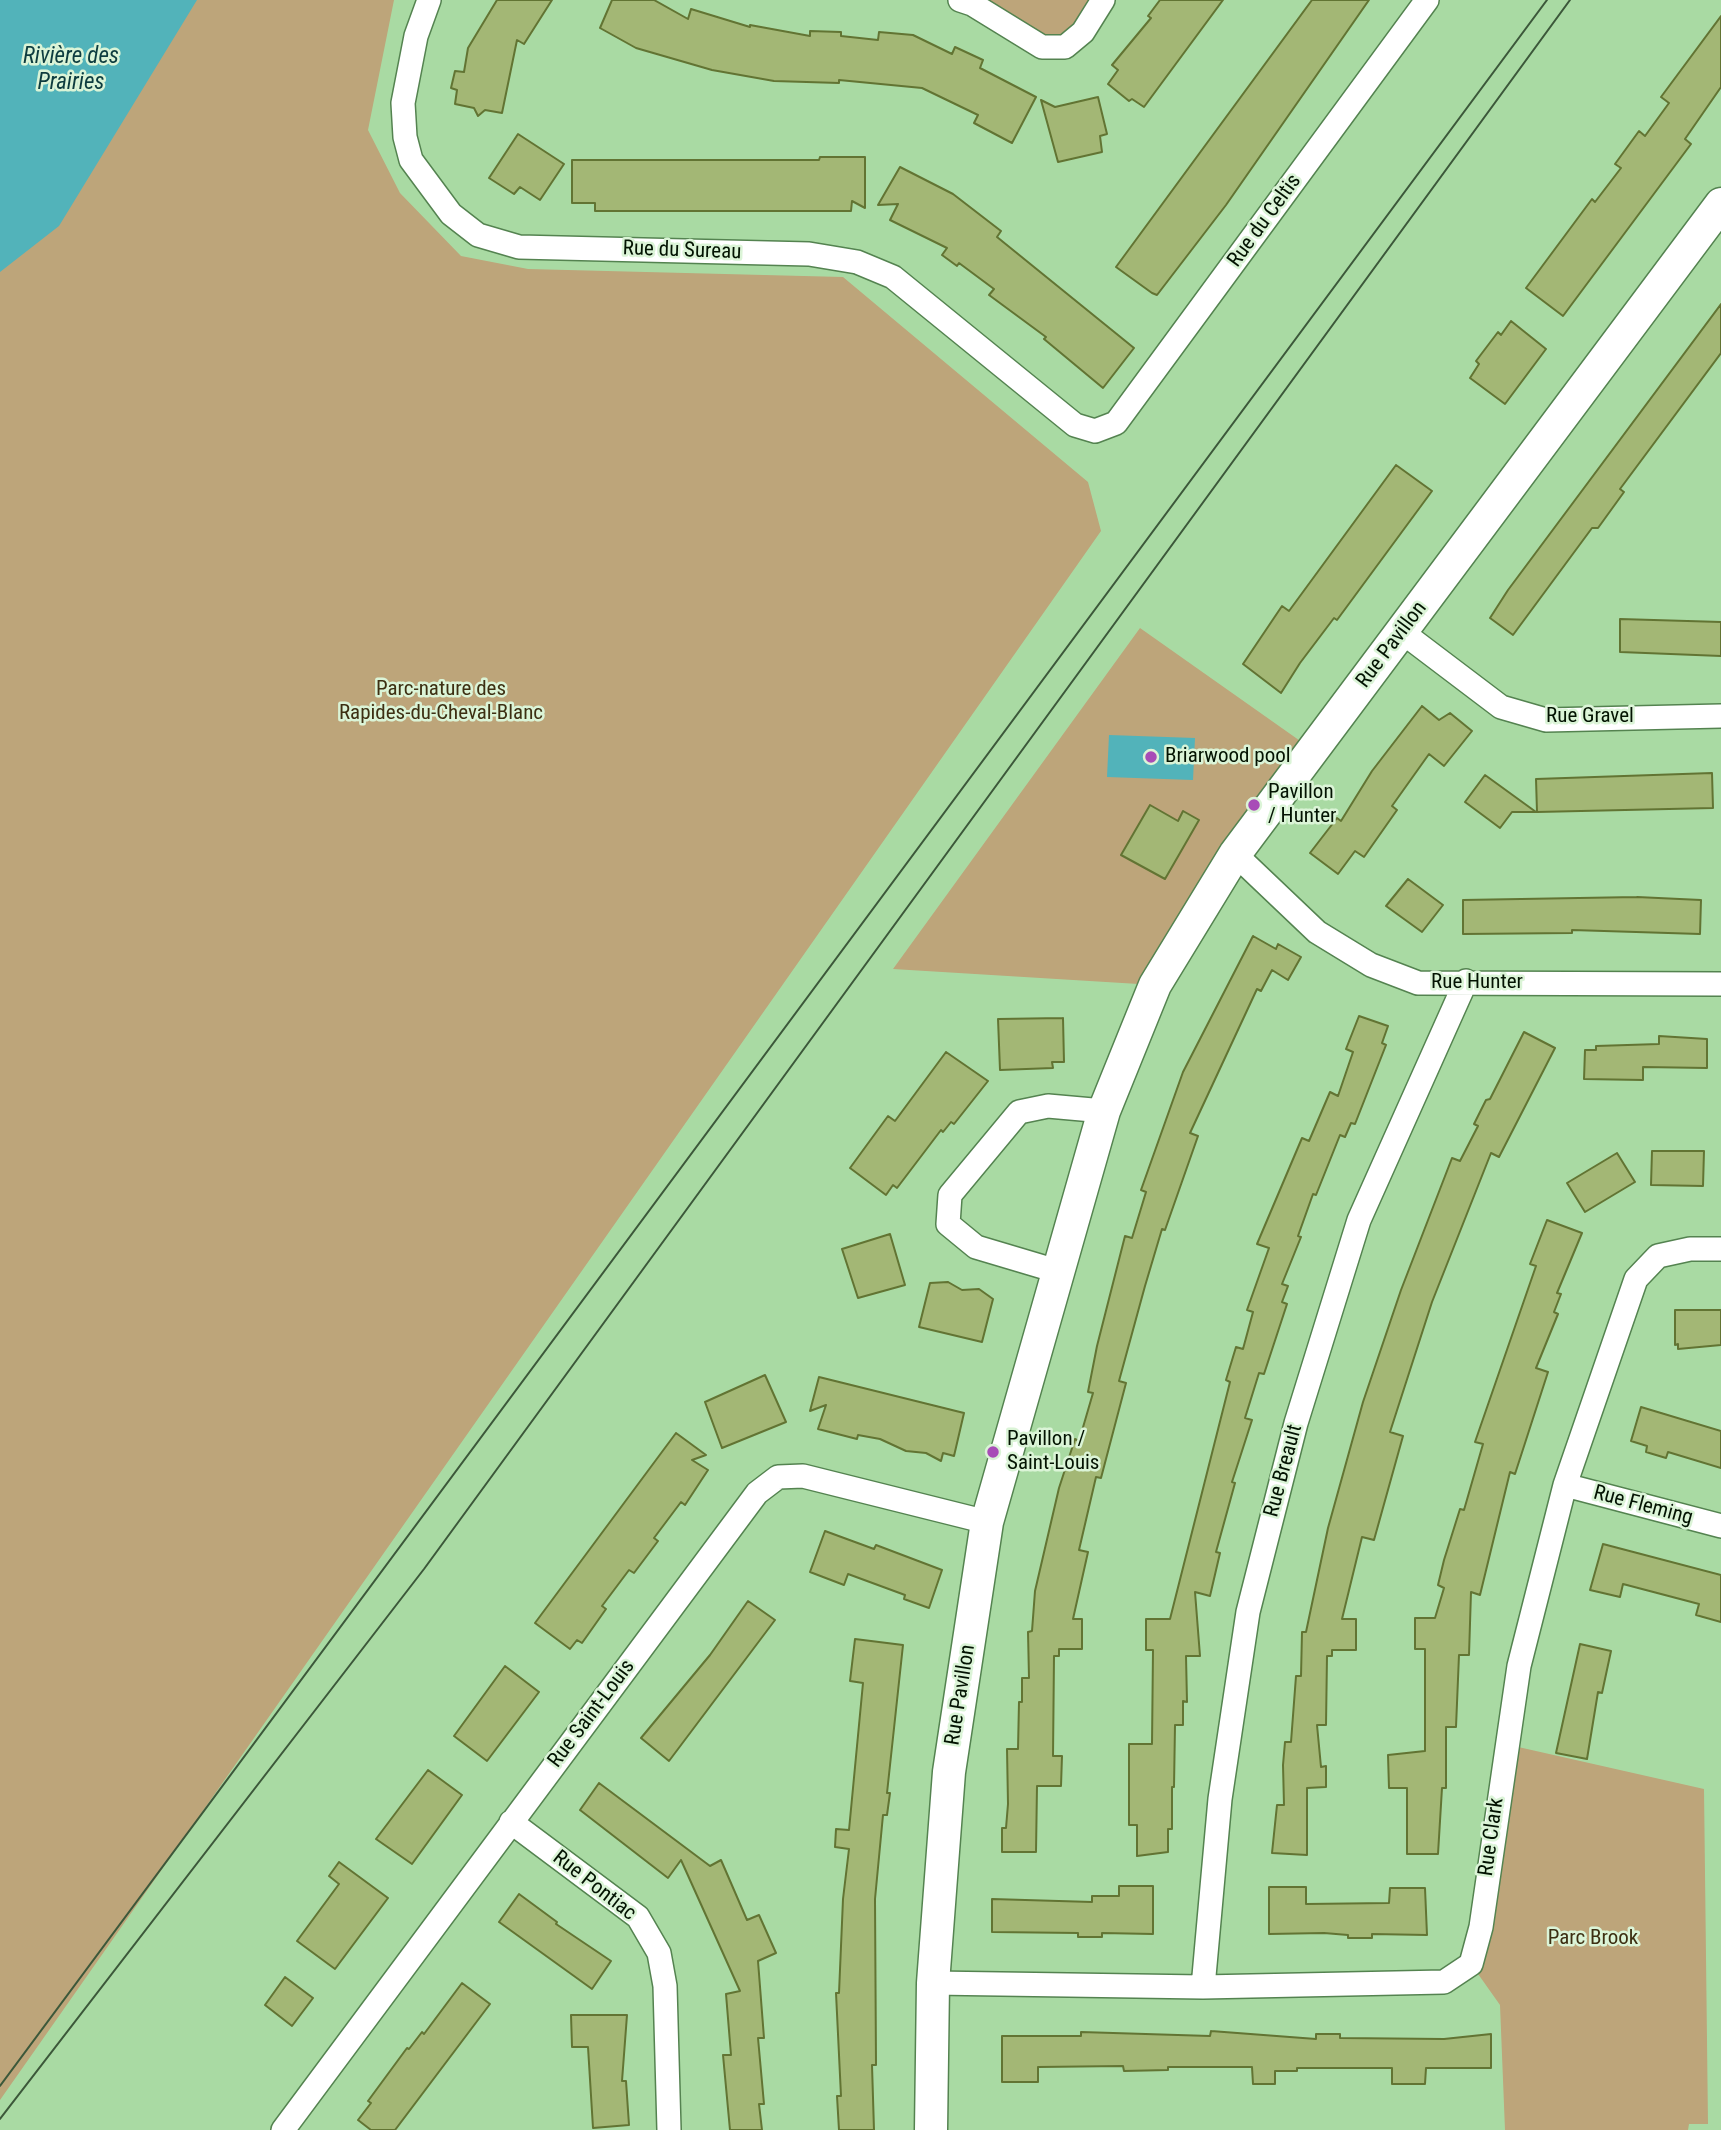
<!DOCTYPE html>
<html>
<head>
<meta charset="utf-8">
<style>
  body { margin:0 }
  canvas { display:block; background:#a9daa3 }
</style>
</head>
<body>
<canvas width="1721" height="2130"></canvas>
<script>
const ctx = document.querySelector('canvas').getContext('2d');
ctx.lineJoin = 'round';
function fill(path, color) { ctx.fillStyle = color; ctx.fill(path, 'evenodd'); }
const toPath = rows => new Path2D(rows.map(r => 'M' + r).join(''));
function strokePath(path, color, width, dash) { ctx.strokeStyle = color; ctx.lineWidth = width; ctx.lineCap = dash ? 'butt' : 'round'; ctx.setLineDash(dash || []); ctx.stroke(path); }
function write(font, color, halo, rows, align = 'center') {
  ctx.font = font + ' "Roboto Condensed",sans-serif'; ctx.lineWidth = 5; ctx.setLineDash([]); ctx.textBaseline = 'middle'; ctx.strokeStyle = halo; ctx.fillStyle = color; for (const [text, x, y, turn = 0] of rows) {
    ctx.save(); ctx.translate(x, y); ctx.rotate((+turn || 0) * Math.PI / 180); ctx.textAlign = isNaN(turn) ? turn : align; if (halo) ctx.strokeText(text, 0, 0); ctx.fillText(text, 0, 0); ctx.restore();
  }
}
fill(toPath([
  [0,0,394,0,368,130,400,193,461,256,528,269,843,277,1088,482,1101,531,0,2100],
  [960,0,1103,0,1065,47],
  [1140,628,1313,750,1155,985,893,969],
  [1505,1744,1704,1789,1708,2124,1689,2124,1688,2130,1505,2130,1500,2005,1471,1964]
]), '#bda57a');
fill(toPath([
  [0,0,197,0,59,226,0,272],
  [1109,735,1195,738,1193,780,1107,777]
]), '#52b3ba');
const building = toPath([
  [497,0,552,0,524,44,517,40,502,113,485,110,478,116,474,108,455,104,457,90,451,88,455,71,464,72,468,48,497,0],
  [612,0,654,0,688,19,691,9,750,27,750,25,810,36,810,31,841,32,841,36,878,40,879,32,913,35,952,54,955,47,983,60,980,68,1036,97,1012,143,974,123,978,115,922,88,839,80,839,83,774,81,712,70,636,48,600,28,612,0],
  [1160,0,1223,0,1144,107,1132,99,1129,101,1108,84,1118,70,1112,65,1151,18,1148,16,1160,0],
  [1312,0,1369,0,1226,205,1157,295,1152,293,1116,267,1312,0],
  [1721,16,1721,87,1685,139,1691,144,1563,316,1526,288,1592,199,1595,202,1621,168,1615,164,1639,131,1645,136,1669,103,1661,97,1721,16],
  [1098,97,1107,134,1100,136,1102,152,1058,162,1041,100,1055,107,1098,97],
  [518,134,564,164,540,200,520,187,514,194,489,178,518,134],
  [820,157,865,157,865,208,852,201,851,211,595,211,595,203,572,203,572,160,819,160,820,157],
  [900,167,953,194,1001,231,997,237,1134,348,1103,388,1044,339,1046,337,989,295,994,289,959,263,957,266,942,255,947,248,890,220,898,204,878,205,900,167],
  [1721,304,1721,353,1620,489,1624,492,1598,528,1592,528,1513,635,1490,618,1508,590,1721,304],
  [1511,321,1546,349,1505,404,1470,378,1479,364,1476,361,1498,332,1501,335,1511,321],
  [1396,465,1432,491,1337,620,1334,618,1300,663,1281,693,1243,664,1282,606,1289,611,1396,465],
  [1620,619,1721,622,1721,656,1620,652,1620,619],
  [1422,706,1439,720,1450,713,1472,731,1444,766,1429,754,1392,806,1397,810,1364,857,1355,851,1338,874,1310,853,1337,818,1341,821,1372,771,1422,706],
  [1712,773,1713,808,1537,812,1536,779,1712,773],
  [1485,775,1536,812,1512,812,1500,828,1492,822,1465,802,1485,775],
  [1150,805,1178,821,1183,811,1199,820,1165,879,1121,855,1150,805],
  [1408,879,1443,905,1422,932,1386,906,1408,879],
  [1637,897,1701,900,1700,934,1572,930,1572,933,1463,934,1463,900,1637,897],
  [1253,936,1276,949,1278,944,1301,957,1288,980,1272,970,1261,991,1257,989,1190,1133,1198,1136,1165,1230,1162,1229,1145,1286,1119,1381,1126,1383,1101,1478,1096,1477,1079,1550,1088,1552,1073,1619,1082,1619,1082,1649,1059,1649,1059,1656,1054,1656,1053,1756,1062,1756,1061,1786,1037,1786,1036,1852,1002,1852,1002,1828,1006,1828,1008,1804,1007,1749,1018,1749,1019,1702,1022,1702,1022,1678,1029,1678,1028,1632,1032,1631,1035,1591,1059,1488,1075,1439,1079,1441,1093,1393,1088,1392,1097,1346,1125,1236,1132,1238,1146,1192,1141,1190,1183,1072,1253,936],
  [1359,1016,1388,1026,1382,1043,1386,1045,1355,1124,1351,1123,1345,1137,1340,1135,1316,1195,1313,1194,1298,1236,1301,1237,1282,1284,1288,1286,1282,1302,1287,1304,1264,1374,1259,1373,1245,1418,1252,1420,1232,1482,1235,1483,1216,1552,1220,1553,1210,1596,1195,1592,1200,1656,1186,1656,1187,1702,1183,1701,1183,1725,1175,1725,1174,1787,1172,1787,1172,1829,1168,1829,1168,1852,1137,1856,1137,1825,1129,1825,1129,1744,1152,1744,1153,1650,1146,1650,1146,1619,1170,1619,1230,1382,1226,1380,1236,1347,1243,1349,1253,1312,1247,1310,1269,1248,1257,1244,1302,1138,1309,1141,1330,1092,1338,1096,1353,1052,1346,1049,1359,1016],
  [1063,1018,1064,1062,1052,1062,1053,1068,1000,1070,998,1019,1063,1018],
  [1524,1032,1555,1048,1499,1157,1491,1153,1432,1302,1390,1432,1403,1436,1374,1540,1362,1537,1342,1619,1356,1619,1356,1650,1332,1650,1332,1656,1327,1656,1326,1725,1317,1725,1321,1767,1326,1766,1326,1787,1307,1788,1307,1855,1272,1853,1277,1805,1284,1805,1283,1765,1285,1742,1291,1742,1296,1676,1301,1676,1302,1632,1306,1632,1328,1528,1363,1402,1401,1290,1452,1158,1460,1161,1478,1126,1474,1124,1486,1100,1490,1099,1524,1032],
  [1659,1036,1707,1039,1707,1068,1643,1067,1643,1080,1584,1079,1585,1050,1596,1050,1596,1046,1659,1044,1659,1036],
  [946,1052,988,1081,954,1124,951,1122,943,1132,941,1130,897,1188,893,1185,886,1195,850,1168,888,1116,895,1121,946,1052],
  [1652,1151,1704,1151,1703,1186,1651,1185,1652,1151],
  [1617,1153,1635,1182,1585,1212,1567,1183,1617,1153],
  [1547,1220,1582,1233,1557,1293,1561,1294,1554,1312,1558,1314,1536,1368,1548,1372,1515,1474,1510,1472,1480,1595,1471,1592,1469,1655,1459,1655,1456,1727,1446,1727,1446,1788,1442,1788,1438,1854,1407,1854,1407,1788,1389,1788,1388,1755,1425,1751,1425,1649,1415,1649,1415,1618,1435,1618,1444,1588,1438,1585,1444,1560,1460,1509,1464,1510,1483,1444,1475,1442,1536,1266,1530,1264,1547,1220],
  [890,1234,905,1285,858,1298,842,1249,890,1234],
  [948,1282,962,1290,979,1289,993,1299,982,1342,919,1327,930,1283,948,1282],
  [1675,1310,1721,1310,1721,1345,1678,1349,1678,1344,1675,1345,1675,1310],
  [765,1375,786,1422,722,1448,705,1402,765,1375],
  [819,1377,964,1413,954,1456,943,1453,941,1461,926,1453,906,1451,880,1439,858,1435,857,1439,818,1429,826,1405,810,1411,819,1377],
  [1641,1407,1721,1431,1721,1468,1668,1452,1666,1458,1646,1452,1647,1446,1631,1441,1641,1407],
  [676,1433,706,1455,692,1460,708,1470,685,1505,681,1502,654,1538,658,1541,634,1573,629,1570,602,1606,606,1609,582,1643,577,1640,570,1649,535,1623,676,1433],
  [825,1531,874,1549,876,1545,942,1570,929,1608,904,1599,905,1595,848,1574,844,1585,810,1572,825,1531],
  [1603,1544,1721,1575,1721,1622,1696,1615,1699,1604,1623,1584,1620,1597,1590,1590,1603,1544],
  [748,1601,775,1620,669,1761,641,1738,710,1655,748,1601],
  [855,1639,903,1645,887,1793,890,1793,887,1815,883,1815,875,1899,876,2065,872,2065,874,2130,839,2130,837,2096,841,2096,836,1993,839,1993,843,1899,849,1849,835,1847,836,1829,849,1830,863,1683,850,1681,855,1639],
  [1580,1644,1611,1651,1602,1693,1598,1692,1587,1759,1556,1753,1580,1644],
  [505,1666,539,1692,487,1761,454,1736,505,1666],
  [428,1770,462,1795,412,1864,376,1839,428,1770],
  [599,1783,710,1866,721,1860,747,1920,759,1915,776,1953,758,1961,764,2038,758,2038,764,2104,759,2104,762,2130,730,2130,723,2055,731,2055,726,1994,740,1991,681,1860,668,1878,580,1810,599,1783],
  [339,1862,388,1898,335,1969,297,1941,339,1884,329,1876,339,1862],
  [1119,1886,1153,1886,1153,1934,1102,1933,1102,1937,1078,1937,1078,1933,992,1932,992,1899,1092,1902,1092,1896,1119,1896,1119,1886],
  [1269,1887,1306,1887,1306,1904,1389,1903,1390,1888,1425,1888,1427,1935,1372,1934,1372,1938,1348,1938,1348,1935,1324,1933,1269,1934,1269,1887],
  [519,1894,557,1922,556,1924,611,1961,592,1989,499,1922,519,1894],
  [285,1977,313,1998,292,2026,265,2005,285,1977],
  [462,1983,490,2004,395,2130,371,2130,358,2120,371,2103,368,2101,407,2048,409,2049,422,2032,424,2034,462,1983],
  [571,2015,627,2015,622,2081,626,2081,629,2125,593,2128,588,2047,572,2047,571,2015],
  [1211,2031,1316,2039,1316,2034,1340,2034,1340,2038,1444,2039,1491,2034,1491,2068,1426,2068,1425,2084,1392,2084,1392,2068,1297,2068,1297,2071,1275,2071,1275,2084,1253,2084,1252,2067,1168,2067,1168,2070,1124,2071,1123,2066,1038,2067,1038,2082,1002,2082,1002,2036,1081,2036,1081,2032,1210,2036,1211,2031]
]);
fill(building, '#a3b775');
strokePath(building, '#627433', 2);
const street = toPath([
  [429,0,416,36,403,103,405,137,411,160,451,214,478,235,519,247,809,254,857,262,893,277,1075,425,1095,431,1116,423,1427,0],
  [960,0,972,4,1042,47,1065,47,1083,32,1103,0],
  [1402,632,1501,707,1546,720,1721,716],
  [1235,854,1317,932,1371,965,1418,983,1721,984],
  [1060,1272,976,1247,948,1224,950,1195,1019,1112,1048,1106,1104,1111],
  [1565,1485,1721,1526],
  [511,1822,638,1917,659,1953,665,1986,669,2130],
  [933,1983,1203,1987,1444,1982,1471,1964,1481,1927,1519,1666,1565,1485,1636,1279,1658,1256,1690,1249,1721,1249],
  [1203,1987,1220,1799,1248,1612,1296,1423,1359,1220,1466,981],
  [283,2130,757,1493,778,1477,803,1476,987,1522]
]);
const secondary = toPath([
  [931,2130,933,1983,949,1772,987,1522,1104,1111,1155,985,1235,854,1721,204]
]);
strokePath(street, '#548350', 26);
strokePath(secondary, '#548350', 35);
strokePath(street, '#fff', 23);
strokePath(secondary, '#fff', 32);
strokePath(toPath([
  [0,2086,1547,0],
  [0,2119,424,1569,1570,0]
]), '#3c583a', 2);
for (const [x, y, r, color] of [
  [1151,757,7,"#a84cb7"],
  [1254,805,7,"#a84cb7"],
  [993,1452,7,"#a84cb7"]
]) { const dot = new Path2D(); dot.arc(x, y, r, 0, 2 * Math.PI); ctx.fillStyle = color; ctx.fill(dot); strokePath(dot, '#dbf4d7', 2.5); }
write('21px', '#031302', '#dbf4d7', [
  ["Rue du Celtis",1265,221,-54],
  ["Rue du Sureau",682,251,2],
  ["Rue Pavillon",1392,645,-53],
  ["Rue Gravel",1590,717],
  ["Rue Hunter",1477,983],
  ["Rue Breault",1284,1471,-75],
  ["Rue Fleming",1643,1506,15],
  ["Rue Pavillon",961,1695,-81],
  ["Rue Saint-Louis",592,1714,-53],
  ["Rue Clark",1492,1837,-82],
  ["Rue Pontiac",594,1886,38]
]);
write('21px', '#3d2f12', '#dbf4d7', [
  ["Parc-nature des",441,690],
  ["Rapides-du-Cheval-Blanc",441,714],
  ["Parc Brook",1593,1939]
]);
write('21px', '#031302', '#dbf4d7', [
  ["Briarwood pool",1165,757],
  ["Pavillon",1268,793],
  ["/ Hunter",1268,817],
  ["Pavillon /",1007,1440],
  ["Saint-Louis",1007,1464]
], 'left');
write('italic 23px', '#0d3c3f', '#dbf4d7', [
  ["Rivière des",71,57],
  ["Prairies",71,83]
]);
</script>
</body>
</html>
